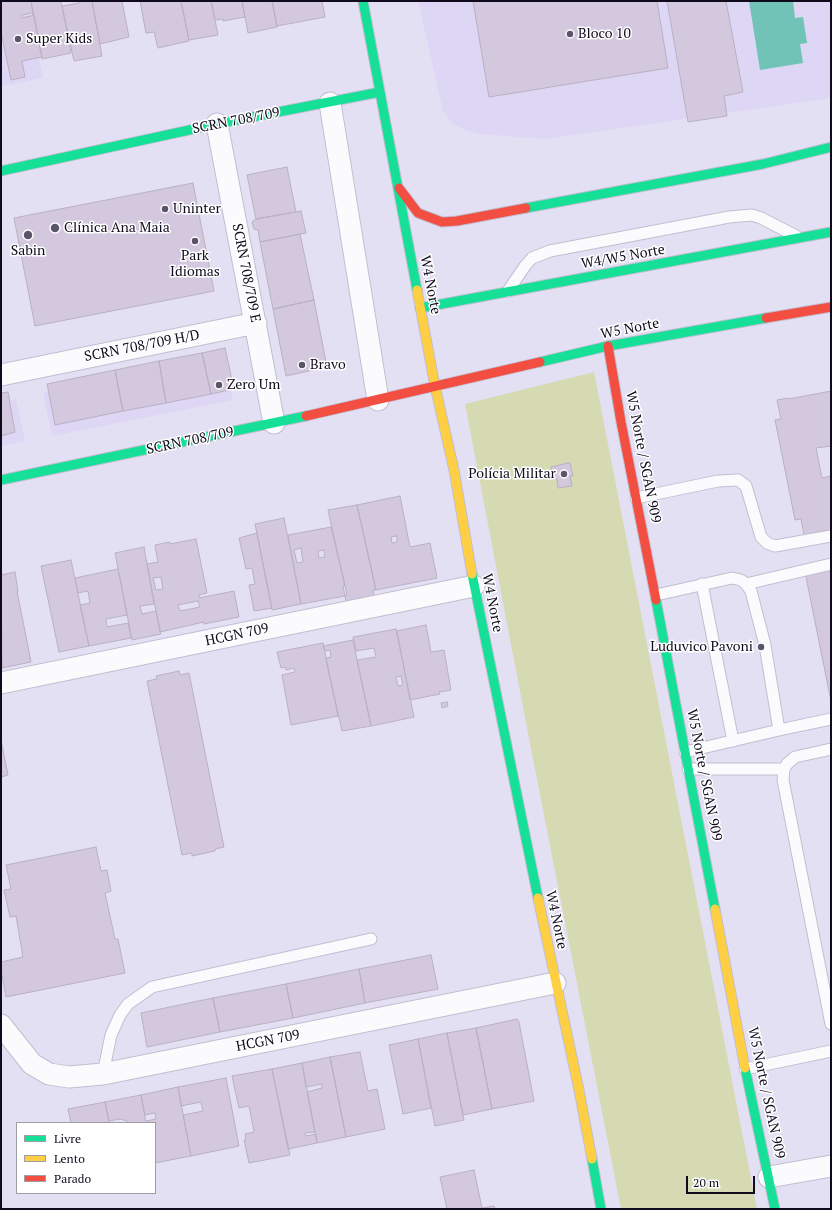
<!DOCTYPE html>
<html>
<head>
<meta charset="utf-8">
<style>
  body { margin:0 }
  #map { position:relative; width:832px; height:1210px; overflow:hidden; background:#e4e0f3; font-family:"PT Serif",serif }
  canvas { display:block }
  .frame { position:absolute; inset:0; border:2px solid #100a1d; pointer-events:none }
  .legend { position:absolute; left:16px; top:1122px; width:140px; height:72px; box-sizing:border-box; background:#fff; border:1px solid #9f9da5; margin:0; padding:5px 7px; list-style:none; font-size:12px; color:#100a1d }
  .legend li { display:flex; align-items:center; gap:8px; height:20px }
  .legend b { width:20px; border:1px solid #9f9da5 }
  .scale { position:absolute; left:686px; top:1176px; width:69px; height:18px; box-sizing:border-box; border:2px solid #100a1d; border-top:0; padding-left:5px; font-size:12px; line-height:14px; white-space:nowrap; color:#100a1d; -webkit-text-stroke:3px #fff; paint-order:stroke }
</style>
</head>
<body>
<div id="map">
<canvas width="832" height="1210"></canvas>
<div class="frame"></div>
<ul class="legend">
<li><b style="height:5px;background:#16e098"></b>Livre</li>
<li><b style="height:5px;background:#ffcf43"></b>Lento</li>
<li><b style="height:5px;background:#f24e42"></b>Parado</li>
</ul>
<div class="scale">20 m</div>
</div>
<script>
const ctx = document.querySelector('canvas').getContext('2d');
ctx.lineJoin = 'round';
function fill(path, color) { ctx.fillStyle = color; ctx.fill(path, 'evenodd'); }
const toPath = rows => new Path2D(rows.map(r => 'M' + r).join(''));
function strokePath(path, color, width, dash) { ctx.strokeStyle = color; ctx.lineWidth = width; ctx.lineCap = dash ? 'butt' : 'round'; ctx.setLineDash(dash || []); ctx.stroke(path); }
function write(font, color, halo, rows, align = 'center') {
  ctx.font = font + ' "PT Serif",serif'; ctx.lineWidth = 3; ctx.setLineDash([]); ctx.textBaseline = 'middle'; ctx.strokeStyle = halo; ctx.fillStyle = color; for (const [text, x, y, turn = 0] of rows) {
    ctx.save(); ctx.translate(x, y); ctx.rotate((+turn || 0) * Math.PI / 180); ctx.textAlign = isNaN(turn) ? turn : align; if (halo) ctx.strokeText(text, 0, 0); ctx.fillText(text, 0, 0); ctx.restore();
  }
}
fill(toPath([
  [1,1,27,1,43,78,1,86],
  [418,1,831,1,831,98,545,139,480,134,465,130,452,123,443,111],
  [225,357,233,400,52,436,43,393],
  [16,399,25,441,1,446,1,402]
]), '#ddd7f5');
fill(toPath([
  [594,372,757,1209,621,1209,527,728,465,404]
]), '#d5dab3');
fill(toPath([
  [749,1,793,1,795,18,803,17,807,43,800,44,803,63,760,70]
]), '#70c3b6');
const building = toPath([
  [1,1,31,1,33,15,32,13,22,15,22,18,34,15,42,57,22,61,25,77,11,80,1,32,1,1],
  [31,1,61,1,71,53,42,59,31,1],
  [79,1,92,1,102,56,74,61,62,6,79,3,79,1],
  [99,1,122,1,129,37,100,44,92,2,99,1],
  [140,1,181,1,189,41,158,48,154,32,146,33,140,1],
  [181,1,211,1,218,35,189,40,181,1],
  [211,1,242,1,245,17,223,21,223,19,215,20,211,1],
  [242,1,272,1,277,27,248,33,242,1],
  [272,1,322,1,325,17,277,26,272,1],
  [473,1,657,1,668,68,489,97,473,1],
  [667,1,726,1,743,92,724,96,727,116,688,122,667,1],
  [287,167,296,212,256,219,247,175,287,167],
  [193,183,214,291,35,326,14,218,193,183],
  [301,211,306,233,260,242,258,230,254,229,252,222,256,219,301,211],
  [300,234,314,300,273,309,260,242,300,234],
  [314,300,327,367,286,376,273,309,314,300],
  [225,348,234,389,211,394,202,353,225,348],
  [202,353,211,394,166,403,159,361,202,353],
  [159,361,166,403,123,411,115,370,159,361],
  [115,370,123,411,55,425,47,384,115,370],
  [831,391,831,446,816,448,822,478,831,476,831,530,804,535,801,519,795,520,775,420,781,419,777,400,788,398,789,399,831,391],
  [8,392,15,432,1,436,1,393,8,392],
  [568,463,570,463,573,476,570,476,572,486,558,488,557,479,553,479,551,467,568,463],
  [400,496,410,547,430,543,437,578,376,590,357,505,400,496],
  [397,536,397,542,392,543,391,537,397,536],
  [357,505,376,590,373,590,374,596,346,601,345,596,347,595,328,510,357,505],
  [284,518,301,604,272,610,255,524,284,518],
  [331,527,345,586,343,586,345,596,301,604,288,535,331,527],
  [301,548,303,562,297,563,294,550,301,548],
  [324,550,325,557,319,558,318,551,324,550],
  [257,533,272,608,254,611,249,585,255,584,252,568,246,569,239,538,257,533],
  [196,539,207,593,199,595,199,598,234,591,239,617,204,624,204,622,160,632,147,564,158,562,155,545,170,542,170,544,196,539],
  [161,577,163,589,156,590,153,578,161,577],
  [198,601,200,607,180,611,178,605,198,601],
  [144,547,154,604,140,606,142,614,156,611,161,634,132,640,115,553,144,547],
  [71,560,89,646,59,652,41,566,71,560],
  [831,567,831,701,805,572,831,567],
  [118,569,127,615,106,619,107,627,128,623,131,638,89,646,80,605,90,603,88,591,78,593,75,578,118,569],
  [15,572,18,591,17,591,31,662,2,668,1,575,15,572],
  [426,625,431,652,444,650,451,690,439,692,440,694,410,700,397,631,426,625],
  [396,629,414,717,371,726,357,660,376,657,374,648,356,651,353,637,396,629],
  [401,676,403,685,398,686,396,677,401,676],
  [353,640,371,726,342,731,326,660,326,658,331,657,330,650,325,651,323,646,353,640],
  [323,643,338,716,291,725,282,675,295,672,294,668,286,670,286,667,281,668,277,652,323,643],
  [179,671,180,675,189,673,224,847,215,849,215,851,192,856,192,853,182,855,147,681,157,679,156,676,179,671],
  [447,702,448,706,442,708,441,703,447,702],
  [1,740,8,775,1,777,1,740],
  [96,847,101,871,107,870,111,891,105,893,115,939,118,939,125,973,6,997,1,970,1,962,23,957,16,916,10,917,4,890,11,889,6,865,96,847],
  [431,955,438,989,365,1003,359,969,431,955],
  [359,969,365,1003,293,1018,286,984,359,969],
  [286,984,293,1018,220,1032,213,998,286,984],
  [213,998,220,1032,147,1047,141,1013,213,998],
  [517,1019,519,1022,534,1101,492,1109,476,1028,517,1019],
  [476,1028,492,1109,463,1115,447,1033,476,1028],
  [447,1033,464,1120,435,1126,418,1039,447,1033],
  [418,1039,431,1108,403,1114,389,1045,418,1039],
  [360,1052,368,1091,377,1089,385,1129,346,1137,330,1057,360,1052],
  [330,1057,346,1137,317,1143,307,1092,322,1088,322,1084,306,1087,302,1063,330,1057],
  [302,1063,315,1132,305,1133,306,1136,316,1134,317,1143,288,1149,272,1069,302,1063],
  [272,1069,290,1155,249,1163,244,1140,246,1140,245,1134,254,1132,249,1106,239,1108,232,1076,272,1069],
  [226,1078,239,1146,191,1156,183,1115,203,1111,201,1102,181,1106,178,1087,226,1078],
  [178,1087,191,1156,155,1163,155,1123,146,1123,146,1121,156,1119,155,1113,145,1115,141,1095,178,1087],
  [141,1095,146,1123,127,1123,127,1121,120,1119,109,1121,105,1102,141,1095],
  [105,1102,109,1123,71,1123,68,1109,105,1102],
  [474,1170,482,1208,494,1206,495,1209,447,1209,440,1177,474,1170]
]);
fill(building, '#d4c8df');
strokePath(building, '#b9b0c2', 1);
const lane = toPath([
  [508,291,525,266,532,258,550,251,729,217,752,215,761,218,796,236],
  [636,498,718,481,738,480,746,486,761,537,767,543,775,546,831,536],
  [702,584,733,741],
  [746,584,831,564],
  [656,595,732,578,741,580,746,584,751,591,765,645,779,730],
  [831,749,795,757,787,764,784,769,783,780,831,1024],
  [685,752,779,730,831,719],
  [688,769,784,769],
  [745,1069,831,1051],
  [103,1074,111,1035,120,1015,128,1004,152,987,371,939]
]);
const street = toPath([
  [330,103,378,400],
  [217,124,274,423],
  [1,375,256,323],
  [1,683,474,586],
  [1,1025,32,1064,49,1074,69,1077,103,1074,555,983],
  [769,1177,831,1166]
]);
const fast = toPath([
  [363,1,417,290],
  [1,171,217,124,380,92],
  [526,208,763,164,831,147],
  [420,308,831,232],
  [540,362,608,346,766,318],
  [1,480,306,416],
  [472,574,538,898],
  [656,600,715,909],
  [745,1068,775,1209],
  [592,1159,601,1209]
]);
const slow = toPath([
  [417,290,435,386,454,470,472,574],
  [538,898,579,1090,592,1159],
  [715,909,745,1068]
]);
const jam = toPath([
  [399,188,418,213,442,222,457,221,526,208],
  [766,318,831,307],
  [608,346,621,422,656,600],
  [306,416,540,362]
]);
strokePath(lane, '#c2bed1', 13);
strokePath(street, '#c2bed1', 23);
strokePath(fast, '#c2bed1', 11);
strokePath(slow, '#c2bed1', 11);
strokePath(jam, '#c2bed1', 11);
strokePath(lane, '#fbfafd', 11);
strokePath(street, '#fbfafd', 21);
strokePath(fast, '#16e098', 9);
strokePath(slow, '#ffcf43', 9);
strokePath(jam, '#f24e42', 9);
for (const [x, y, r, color] of [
  [570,34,4,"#5a5568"],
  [18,39,4,"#5a5568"],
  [165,209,4,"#5a5568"],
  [55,228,5,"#5a5568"],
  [28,235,5,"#5a5568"],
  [195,241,4,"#5a5568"],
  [302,365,4,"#5a5568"],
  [219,385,4,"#5a5568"],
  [564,474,4,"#5a5568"],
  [761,647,4,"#5a5568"]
]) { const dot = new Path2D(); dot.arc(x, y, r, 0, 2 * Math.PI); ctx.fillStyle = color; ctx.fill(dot); strokePath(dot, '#fff', 1.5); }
write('14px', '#100a1d', '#fff', [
  ["Bloco 10",578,34],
  ["Super Kids",26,39],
  ["Uninter",173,209],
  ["Clínica Ana Maia",64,228],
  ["Sabin",28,251,"center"],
  ["Park",195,256,"center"],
  ["Idiomas",195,272,"center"],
  ["Bravo",310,365],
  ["Zero Um",227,385],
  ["Polícia Militar",556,474,"right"],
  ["Luduvico Pavoni",753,647,"right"]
], 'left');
write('14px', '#100a1d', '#fff', [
  ["SCRN 708/709",236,121,-11],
  ["W4/W5 Norte",623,257,-10],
  ["SCRN 708/709 E",246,273,79],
  ["W4 Norte",430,285,79],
  ["W5 Norte",630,329,-11],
  ["SCRN 708/709 H/D",142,346,-11],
  ["SCRN 708/709",190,441,-12],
  ["W5 Norte / SGAN 909",643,457,79],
  ["W4 Norte",492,603,79],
  ["HCGN 709",237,635,-12],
  ["W5 Norte / SGAN 909",704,775,79],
  ["W4 Norte",556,920,78],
  ["HCGN 709",268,1041,-11],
  ["W5 Norte / SGAN 909",766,1093,78]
]);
</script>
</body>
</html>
